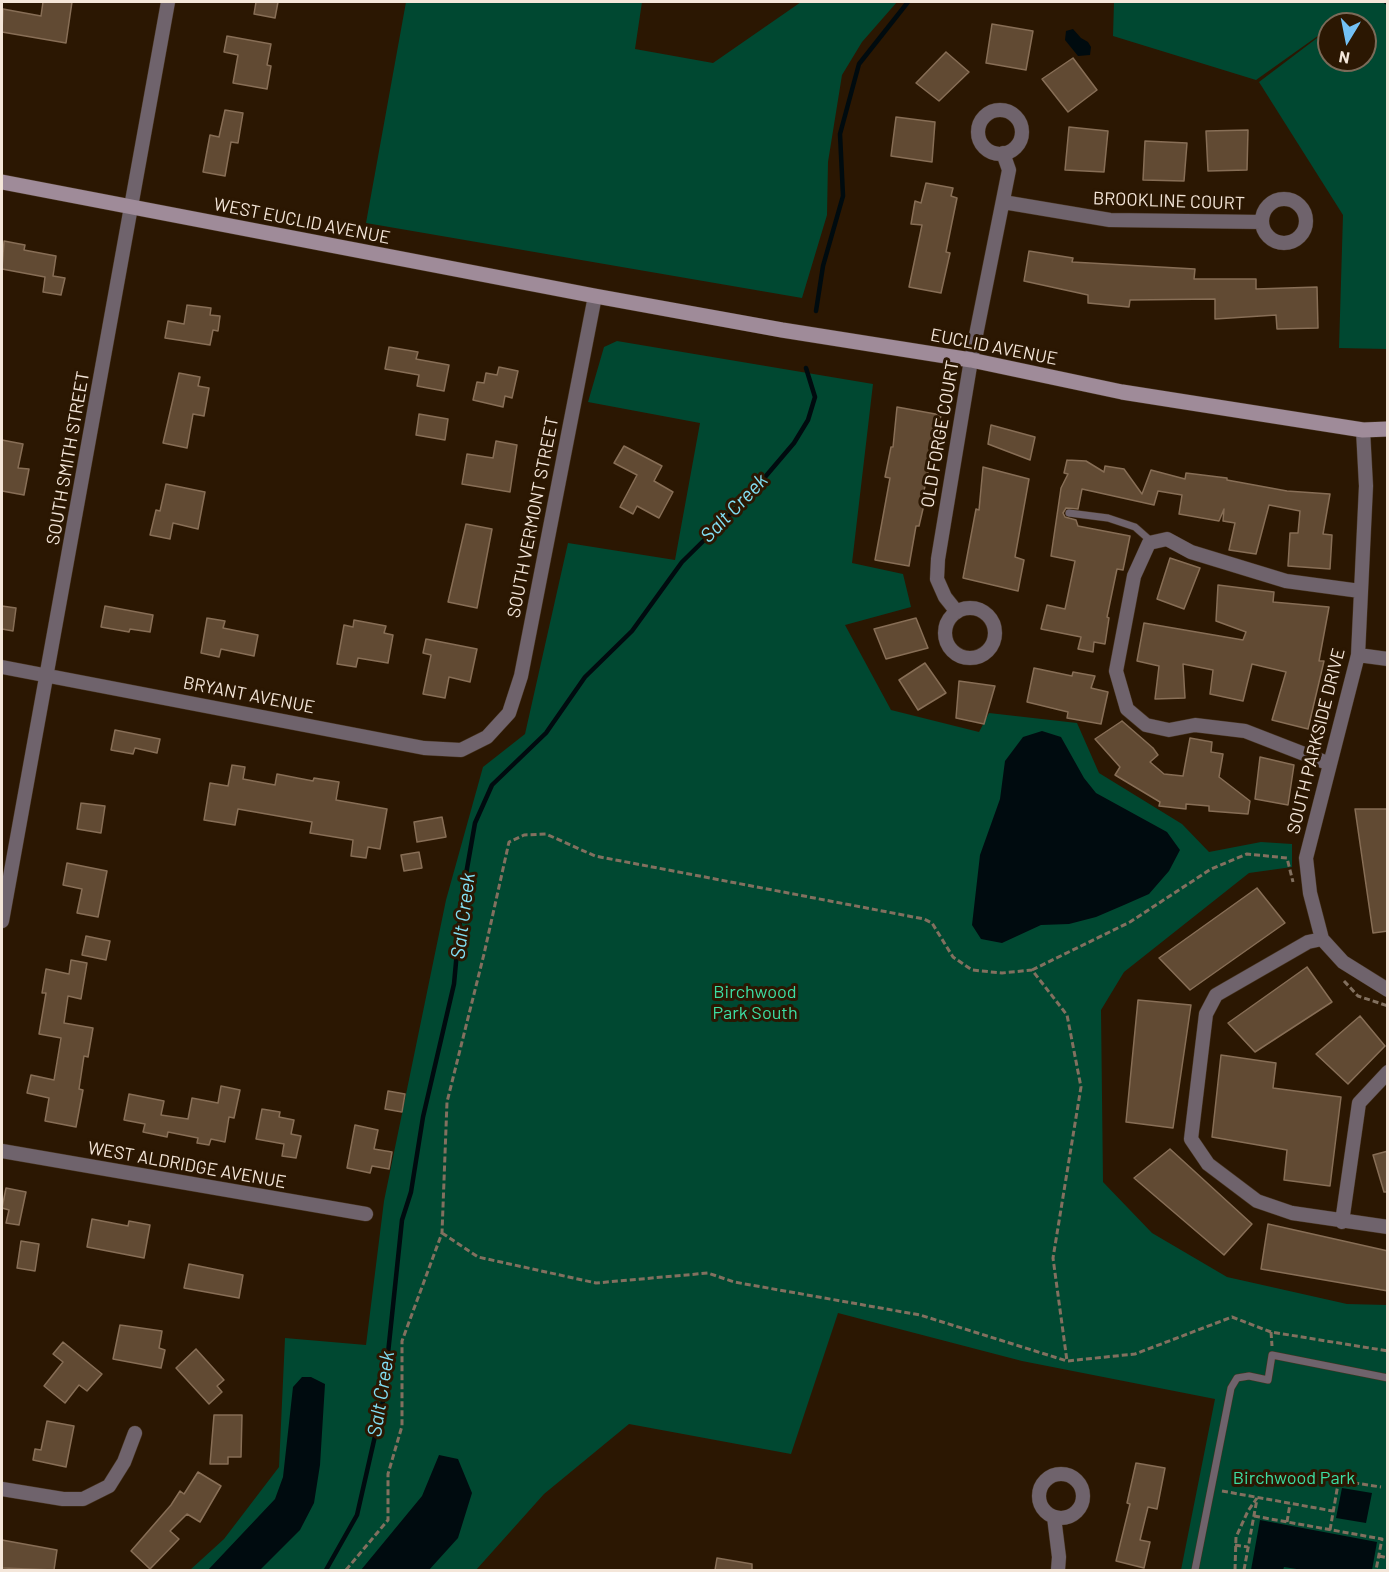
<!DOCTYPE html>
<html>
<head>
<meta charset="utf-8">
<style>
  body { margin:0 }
  #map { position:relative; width:1389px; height:1572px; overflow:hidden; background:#2b1702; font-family:Barlow,sans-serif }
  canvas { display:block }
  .frame { position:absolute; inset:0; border:3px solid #f4e6d9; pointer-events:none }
  .north { position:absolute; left:1317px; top:12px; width:60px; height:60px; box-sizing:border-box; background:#2b1702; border:2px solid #7b6a58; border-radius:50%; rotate:190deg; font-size:16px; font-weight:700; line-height:24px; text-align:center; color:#f4e6d9 }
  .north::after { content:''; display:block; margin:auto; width:21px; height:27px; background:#73c1f5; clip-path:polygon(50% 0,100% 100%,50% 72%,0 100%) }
</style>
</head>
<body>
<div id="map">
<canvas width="1389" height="1572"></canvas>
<div class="frame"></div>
<div class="north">N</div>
</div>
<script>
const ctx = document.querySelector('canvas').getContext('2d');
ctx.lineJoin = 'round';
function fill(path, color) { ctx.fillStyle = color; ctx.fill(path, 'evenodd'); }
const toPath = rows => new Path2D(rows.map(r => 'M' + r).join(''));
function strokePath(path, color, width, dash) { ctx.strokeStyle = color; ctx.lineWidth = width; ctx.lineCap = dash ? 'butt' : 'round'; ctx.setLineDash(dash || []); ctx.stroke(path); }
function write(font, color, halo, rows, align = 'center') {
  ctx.font = font + ' Barlow,sans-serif'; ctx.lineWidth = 6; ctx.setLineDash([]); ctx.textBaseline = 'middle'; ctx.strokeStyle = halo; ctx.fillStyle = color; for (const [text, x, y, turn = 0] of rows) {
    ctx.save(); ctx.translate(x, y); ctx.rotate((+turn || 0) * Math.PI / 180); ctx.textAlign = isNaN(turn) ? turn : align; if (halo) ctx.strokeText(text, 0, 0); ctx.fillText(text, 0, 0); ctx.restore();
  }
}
fill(toPath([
  [406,2,642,2,635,49,713,63,801,2,897,2,862,42,842,75,828,162,827,215,802,298,366,223],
  [1114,2,1383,2,1387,5,1387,349,1339,348,1343,215,1259,82,1329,29,1329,60,1365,60,1365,24,1336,24,1339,21,1329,24,1329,28,1256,80,1113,36],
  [617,341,873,384,852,563,903,574,911,607,845,625,891,710,979,732,989,713,1077,723,1099,773,1182,824,1209,852,1261,842,1292,844,1292,867,1249,873,1124,972,1101,1010,1103,1182,1152,1233,1227,1277,1347,1304,1387,1305,1387,1570,1181,1570,1215,1399,1022,1361,838,1313,791,1454,629,1424,544,1494,476,1570,190,1570,224,1539,279,1467,285,1338,366,1345,384,1201,446,900,483,767,525,734,568,543,675,560,700,423,588,402,604,347]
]), '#004831');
fill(toPath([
  [1073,29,1081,38,1088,42,1091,47,1090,55,1078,56,1065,40,1066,31],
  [1042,731,1061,737,1084,778,1096,793,1167,832,1180,850,1169,871,1149,894,1124,905,1096,917,1069,924,1041,925,1002,943,981,939,972,925,980,855,1000,799,1005,761,1023,737],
  [302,1377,311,1377,325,1384,320,1465,314,1503,300,1530,260,1570,208,1570,275,1499,283,1477,293,1387],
  [439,1455,458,1459,472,1493,458,1538,429,1570,361,1570,422,1496],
  [1342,1488,1372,1493,1366,1523,1336,1518],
  [1260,1520,1377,1542,1372,1570,1303,1570,1284,1567,1283,1570,1251,1570]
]), '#000b0f');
strokePath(toPath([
  [1386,2,1388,3],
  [816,311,823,266,843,196,840,134,859,64,908,2],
  [326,1570,357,1515,383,1401,402,1220,411,1192,423,1117,454,984,462,897,475,823,492,785,546,733,585,677,632,631,682,562,748,497,794,443,808,420,815,397,806,368]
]), '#000b0f', 4.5);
const building = toPath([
  [43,2,72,2,66,43,2,32,3,9,41,16,43,2],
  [256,2,278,2,275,18,254,14,256,2],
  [992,24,1033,31,1026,70,986,63,992,24],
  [227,36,271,44,267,65,271,66,267,89,233,83,238,55,224,52,227,36],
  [946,52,969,72,939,101,916,83,946,52],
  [1073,58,1097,90,1068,112,1042,79,1073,58],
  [225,110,243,113,238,143,231,142,225,176,203,172,210,135,219,137,225,110],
  [896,117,935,122,932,162,891,156,896,117],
  [1069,127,1108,131,1104,172,1065,170,1069,127],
  [1248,130,1247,170,1208,171,1206,131,1248,130],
  [1145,141,1187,143,1184,181,1143,180,1145,141],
  [926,183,953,188,951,196,957,198,946,252,950,253,941,293,909,287,922,225,911,224,915,201,921,203,926,183],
  [4,241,25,245,24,250,56,256,53,276,65,278,61,295,43,292,45,277,2,269,4,241],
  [1029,251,1073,258,1072,262,1195,269,1194,279,1256,279,1256,289,1317,287,1318,328,1277,329,1276,315,1215,319,1215,299,1130,300,1129,307,1088,303,1088,295,1024,281,1029,251],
  [187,305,211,308,210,315,220,316,218,331,213,330,210,345,165,338,168,321,184,324,187,305],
  [389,347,418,352,416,359,449,365,444,391,417,386,419,375,385,369,389,347],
  [499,367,518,371,512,398,505,396,503,407,473,400,477,382,484,383,486,373,497,375,499,367],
  [179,373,200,377,198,386,209,388,204,416,193,414,187,448,163,443,179,373],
  [897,407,941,415,923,495,926,496,919,526,916,526,909,566,875,560,890,478,885,477,891,447,893,447,897,407],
  [419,414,448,419,445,440,416,435,419,414],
  [991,425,1035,437,1030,460,988,444,991,425],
  [2,440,23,444,18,468,29,469,24,495,2,491,2,440],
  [496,441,517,445,510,492,462,484,467,454,493,458,496,441],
  [624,446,662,466,654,481,673,492,659,518,637,506,633,514,620,507,637,475,614,463,624,446],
  [1067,460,1086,461,1104,472,1105,466,1124,469,1142,494,1151,470,1185,479,1186,473,1227,478,1227,480,1287,491,1330,494,1323,534,1332,535,1330,569,1288,566,1290,533,1298,533,1300,511,1269,505,1256,554,1229,550,1235,523,1223,521,1224,509,1219,521,1179,514,1182,495,1158,491,1154,505,1082,489,1078,509,1066,508,1063,513,1065,517,1076,520,1078,526,1130,536,1123,570,1117,569,1107,617,1109,618,1105,644,1094,642,1093,652,1078,649,1081,637,1041,629,1047,605,1065,609,1075,561,1051,556,1061,488,1068,474,1064,473,1067,460],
  [983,467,1029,479,1015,557,1024,560,1018,591,963,578,976,509,979,510,983,467],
  [166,484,205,492,198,529,173,523,170,539,150,535,156,510,160,511,166,484],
  [466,524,492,529,477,608,448,602,466,524],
  [1170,558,1200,568,1184,609,1157,599,1170,558],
  [1218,585,1274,592,1273,602,1329,607,1319,661,1324,661,1308,729,1272,720,1286,672,1252,664,1243,701,1210,694,1213,670,1183,664,1185,698,1155,699,1159,666,1137,661,1144,623,1243,640,1246,632,1216,621,1218,585],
  [2,606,16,608,13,631,2,629,2,606],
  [105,606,153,615,150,632,130,629,129,632,101,627,105,606],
  [207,618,225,621,223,628,258,635,254,656,221,649,219,657,201,653,207,618],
  [916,618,928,648,886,659,874,629,916,618],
  [354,620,386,626,384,633,393,635,388,663,358,658,356,667,337,664,344,625,353,627,354,620],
  [426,639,477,649,470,682,449,677,445,698,423,694,431,655,423,653,426,639],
  [925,663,946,693,918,710,899,680,925,663],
  [1034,668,1072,676,1073,672,1095,676,1091,688,1108,692,1101,724,1067,718,1068,712,1027,702,1034,668],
  [959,681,995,686,984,724,956,718,959,681],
  [1122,721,1153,748,1158,755,1150,762,1164,774,1183,776,1190,738,1212,742,1211,752,1223,754,1219,777,1250,801,1248,814,1209,811,1209,806,1186,804,1186,809,1159,806,1160,802,1115,775,1120,767,1095,739,1122,721],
  [115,730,160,739,157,753,135,748,133,754,111,750,115,730],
  [1260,757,1294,765,1288,805,1255,799,1260,757],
  [232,765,245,767,243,779,275,785,277,774,313,781,314,778,339,782,336,800,387,809,380,849,368,847,366,858,351,856,353,840,310,833,312,822,238,809,235,825,204,820,210,783,228,786,232,765],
  [81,803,105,806,101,833,77,829,81,803],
  [1355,809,1388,809,1388,931,1373,933,1355,809],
  [442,817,446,837,417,842,414,822,442,817],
  [419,852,422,868,404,871,401,855,419,852],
  [67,863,107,871,98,917,77,913,82,889,63,885,67,863],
  [1257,888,1285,923,1190,990,1159,958,1257,888],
  [86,936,110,941,106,960,82,955,86,936],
  [71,960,87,963,81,999,68,996,64,1023,93,1028,88,1057,84,1056,79,1089,83,1090,76,1127,45,1121,49,1098,27,1093,31,1075,54,1080,61,1038,39,1034,46,993,42,993,46,969,69,974,71,960],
  [1307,967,1332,1002,1255,1052,1228,1023,1307,967],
  [1138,1000,1191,1005,1173,1128,1126,1122,1138,1000],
  [1360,1016,1385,1046,1348,1084,1316,1054,1360,1016],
  [1221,1055,1276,1063,1273,1088,1341,1097,1330,1186,1284,1180,1287,1150,1212,1137,1221,1055],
  [221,1086,240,1090,234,1118,229,1117,225,1142,211,1139,209,1145,197,1143,198,1138,168,1132,167,1137,143,1132,145,1124,124,1120,129,1094,164,1101,161,1115,188,1119,192,1098,218,1103,221,1086],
  [388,1091,405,1094,402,1112,385,1109,388,1091],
  [262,1109,280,1112,279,1117,294,1120,291,1134,301,1136,296,1158,282,1156,284,1144,256,1139,262,1109],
  [355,1125,378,1130,374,1149,392,1152,389,1169,372,1166,370,1173,347,1168,355,1125],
  [1170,1149,1252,1224,1224,1255,1134,1178,1170,1149],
  [1388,1151,1388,1192,1384,1192,1373,1155,1388,1151],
  [6,1188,26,1192,19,1225,6,1223,9,1210,2,1208,6,1188],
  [92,1219,128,1226,129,1221,150,1225,144,1258,87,1247,92,1219],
  [1268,1224,1388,1251,1388,1291,1261,1269,1268,1224],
  [21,1241,39,1244,35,1271,17,1268,21,1241],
  [189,1264,243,1275,239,1298,184,1288,189,1264],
  [120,1325,162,1331,159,1348,165,1350,161,1368,113,1359,120,1325],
  [63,1342,102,1374,87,1391,79,1385,65,1403,44,1386,63,1362,53,1354,63,1342],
  [196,1349,224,1380,217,1386,222,1392,209,1404,176,1368,196,1349],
  [214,1415,242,1415,241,1457,228,1457,228,1464,210,1464,214,1415],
  [47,1421,74,1426,66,1467,33,1460,35,1449,41,1450,47,1421],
  [1136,1463,1165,1468,1157,1509,1148,1507,1140,1540,1150,1542,1144,1568,1116,1561,1130,1504,1127,1503,1136,1463],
  [198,1472,221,1486,200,1522,187,1514,170,1531,179,1539,150,1569,131,1551,171,1505,180,1491,184,1494,198,1472],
  [2,1540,57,1550,54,1570,2,1568,2,1540],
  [717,1558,752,1564,752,1570,715,1570,717,1558]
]);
fill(building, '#614a33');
strokePath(building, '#876e56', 1.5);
const lane = toPath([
  [1069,513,1108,518,1135,527,1152,542],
  [1195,1570,1231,1388,1237,1378,1249,1376,1268,1380,1272,1355,1388,1378]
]);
const street = toPath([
  '978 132a22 22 0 1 1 44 0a22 22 0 1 1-44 0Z',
  '1262 221a22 22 0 1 1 44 0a22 22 0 1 1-44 0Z',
  [1003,202,1110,220,1262,222],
  [1363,430,1366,486,1358,655,1306,858,1310,893,1322,939,1343,962,1388,990],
  '945 633a25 25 0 1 1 50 0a25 25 0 1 1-50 0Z',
  [957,612,945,597,937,579,938,559,971,360,1009,170,1003,153],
  [1358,655,1388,659],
  [2,667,424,748,461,750,487,737,509,713,521,676,595,296],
  [1330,764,1245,731,1195,725,1169,730,1146,725,1127,709,1116,671,1134,576,1149,543,1167,539,1191,552,1286,581,1360,591],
  [2,921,168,2],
  [1322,939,1308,942,1216,995,1206,1014,1191,1139,1208,1164,1257,1201,1292,1213,1388,1227],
  [2,1151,366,1214],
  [1342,1222,1359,1103,1388,1072],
  '1039 1496a22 22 0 1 1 44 0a22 22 0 1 1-44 0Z',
  [2,1489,63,1499,83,1499,109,1486,124,1462,135,1433],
  [1054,1517,1059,1557,1058,1570]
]);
const secondary = toPath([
  [2,182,595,296,782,330,971,360,1122,392,1363,430,1388,429]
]);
strokePath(lane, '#473420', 8);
strokePath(street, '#473420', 15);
strokePath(secondary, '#473420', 16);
strokePath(toPath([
  [1032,970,1130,922,1211,869,1247,854,1287,858,1293,882],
  [1344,981,1358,996,1388,1006],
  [442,1233,478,1257,596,1283,708,1273,734,1282,920,1315,1067,1361,1135,1354,1232,1317,1271,1332,1388,1351],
  [1271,1332,1272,1346],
  [1222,1491,1333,1511],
  [1254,1516,1382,1539,1376,1570],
  [1287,1522,1290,1504],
  [1330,1530,1338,1484,1342,1481,1381,1487],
  [1235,1545,1248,1547],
  [1379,1556,1388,1558],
  [346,1570,388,1520,388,1474,402,1426,402,1341,442,1233,447,1102,484,954,509,842,524,835,546,834,595,856,924,919,932,923,953,957,972,970,1002,973,1032,970,1067,1015,1081,1087,1053,1258,1067,1361],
  [1235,1570,1236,1537,1248,1511,1257,1498],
  [1244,1570,1257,1499]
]), '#82705f', 3, [6, 3]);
strokePath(lane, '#6f636c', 7);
strokePath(street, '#6f636c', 14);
strokePath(secondary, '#9f8b99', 15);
write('18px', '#f4e6d9', '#2b1702', [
  ["BROOKLINE COURT",1169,201,2],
  ["WEST EUCLID AVENUE",302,221,11],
  ["EUCLID AVENUE",994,347,11],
  ["OLD FORGE COURT",940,434,-80],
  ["SOUTH SMITH STREET",68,458,-80],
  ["SOUTH VERMONT STREET",533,517,-79],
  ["BRYANT AVENUE",249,695,11],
  ["SOUTH PARKSIDE DRIVE",1316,741,-76],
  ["WEST ALDRIDGE AVENUE",187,1165,10]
]);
write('18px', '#3cdfa4', '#2b1702', [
  ["Birchwood",755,992],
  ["Park South",755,1013],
  ["Birchwood Park",1294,1478]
]);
write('italic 20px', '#82e0f5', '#2b1702', [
  ["Salt Creek",734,508,-46],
  ["Salt Creek",463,916,-83],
  ["Salt Creek",381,1394,-81]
]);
</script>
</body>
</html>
